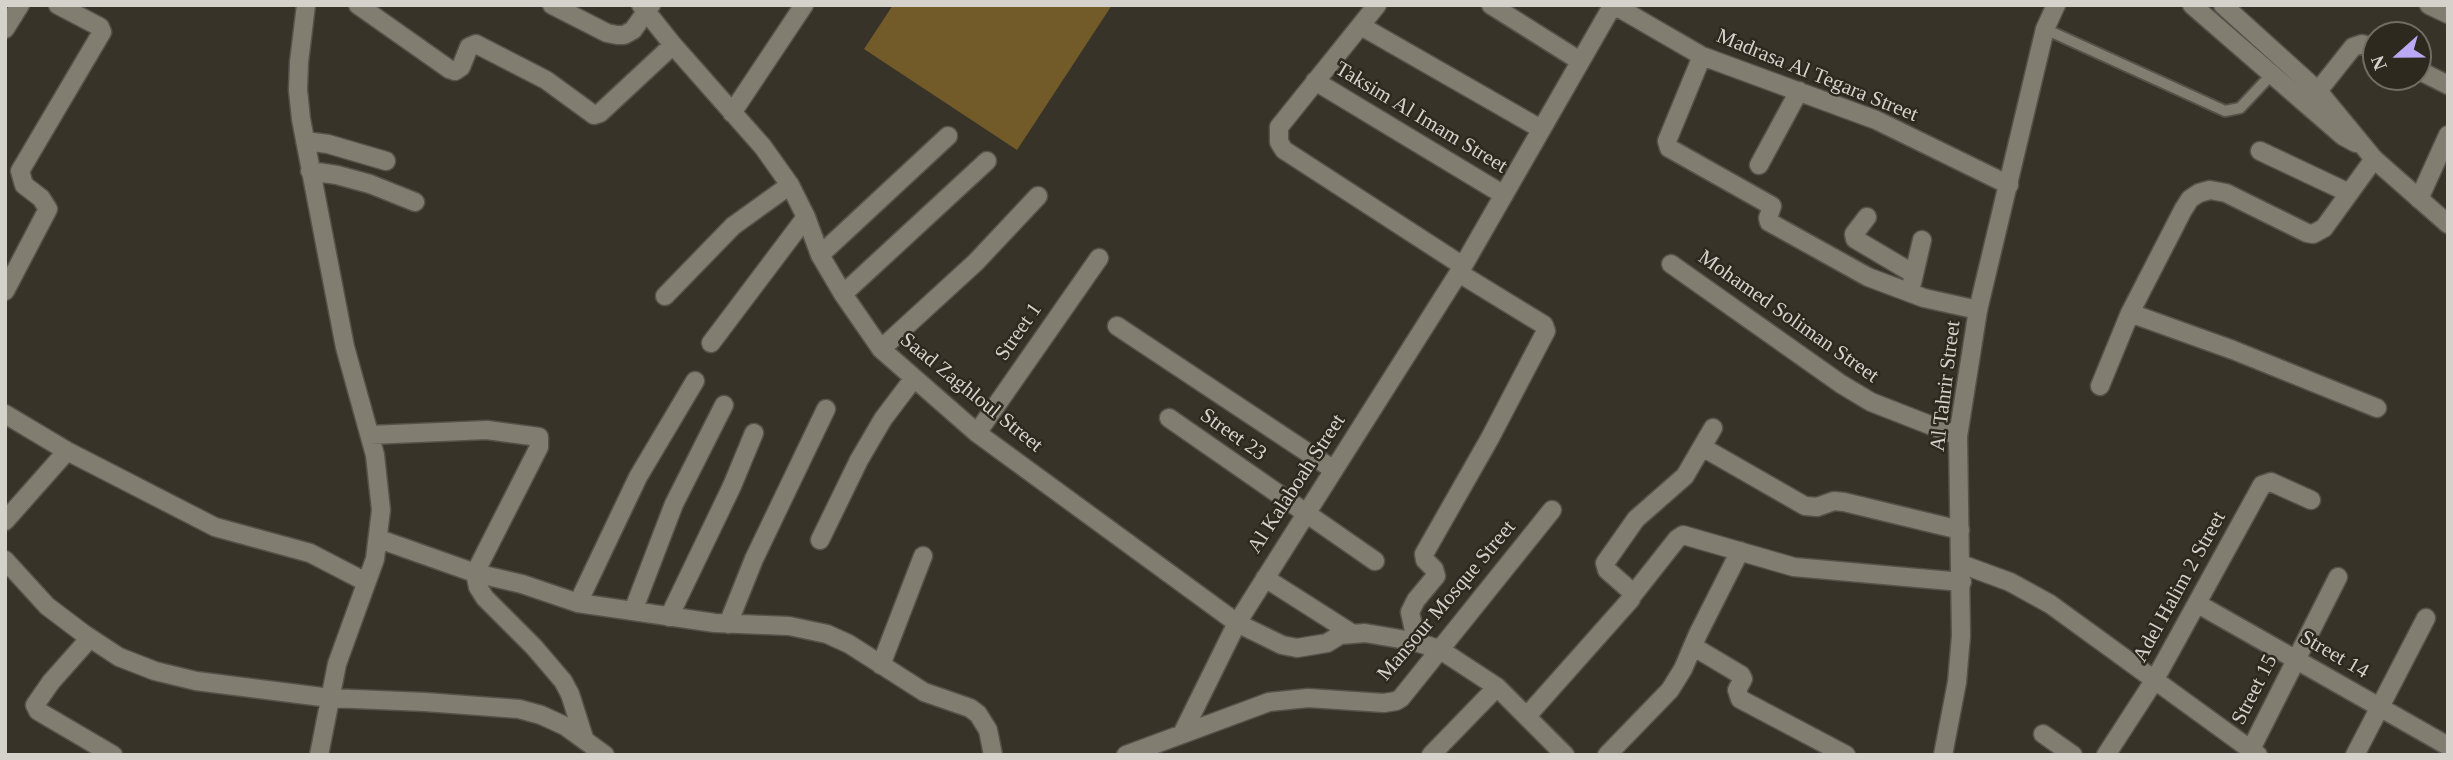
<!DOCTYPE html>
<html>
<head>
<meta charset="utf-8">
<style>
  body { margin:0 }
  #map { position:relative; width:2453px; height:760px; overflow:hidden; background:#383329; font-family:Georgia,serif }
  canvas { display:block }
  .frame { position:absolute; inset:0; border:7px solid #d5d2cc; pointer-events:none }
  .north { position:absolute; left:2362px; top:21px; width:70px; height:70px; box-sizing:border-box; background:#2e291f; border:2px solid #716d64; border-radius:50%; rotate:249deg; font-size:19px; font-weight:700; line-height:28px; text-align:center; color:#d5d2cc }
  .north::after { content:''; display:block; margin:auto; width:24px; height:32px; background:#bca9f5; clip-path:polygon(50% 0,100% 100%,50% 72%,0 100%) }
</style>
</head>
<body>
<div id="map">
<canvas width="2453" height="760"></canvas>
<div class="frame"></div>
<div class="north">N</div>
</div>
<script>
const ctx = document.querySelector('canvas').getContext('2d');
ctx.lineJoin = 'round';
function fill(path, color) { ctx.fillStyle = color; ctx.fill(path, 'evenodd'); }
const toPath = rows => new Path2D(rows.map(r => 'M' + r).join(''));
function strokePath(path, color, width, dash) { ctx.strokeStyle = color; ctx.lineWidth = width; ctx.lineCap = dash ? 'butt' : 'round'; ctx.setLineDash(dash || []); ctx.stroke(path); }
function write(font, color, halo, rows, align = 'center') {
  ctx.font = font + ' Georgia,serif'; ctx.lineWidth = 5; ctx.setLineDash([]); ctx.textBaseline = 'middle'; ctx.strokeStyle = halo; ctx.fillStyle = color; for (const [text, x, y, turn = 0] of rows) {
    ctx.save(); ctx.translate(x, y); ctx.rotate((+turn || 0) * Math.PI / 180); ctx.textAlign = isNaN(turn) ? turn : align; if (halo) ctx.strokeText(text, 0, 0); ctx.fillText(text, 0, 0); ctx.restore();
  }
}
fill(toPath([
  [893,5,1112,5,1017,150,864,49]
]), '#725b28');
const lane = toPath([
  [2045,29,2225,111,2240,108,2272,74]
]);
const street = toPath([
  [306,5,299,62,298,90,301,119,345,347,375,455,381,510,375,559,337,664,319,755],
  [358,5,449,69,455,71,461,67,469,47,476,44,546,80,594,115,600,113,673,45],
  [552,5,607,33,617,35,624,35,633,30,651,5],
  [641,5,673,45,763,147,790,185,806,217,820,255,843,294,881,349,977,433,1237,623,1282,645,1297,648,1327,643,1340,635,1365,633,1412,641,1439,649,1497,687,1565,755],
  [1377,5,1279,127,1279,142,1284,150,1463,266],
  [1491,5,1580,61],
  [2429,5,2448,14],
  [1361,26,1541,129],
  [5,29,20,5],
  [1702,56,1667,141,1669,148,1772,206,1768,218,1769,222,1868,277,1924,298,1978,310],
  [2418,70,2448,85],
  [1315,81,1504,195],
  [2318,91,2353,47,2362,44,2376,49],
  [732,113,804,5],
  [305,141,328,144,386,161],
  [2260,151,2349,193],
  [1759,165,1799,91],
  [310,171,337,175,370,184,415,202],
  [2419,199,2448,135],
  [1867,217,1854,234,1855,239,1914,274],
  [820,255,948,136],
  [1671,264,1841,384,1871,402,1958,436],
  [1912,283,1922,240],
  [5,291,48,209,41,198,24,185,20,171,102,32,100,27,58,5],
  [843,294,987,161],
  [665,296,733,226,790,185],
  [2130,313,2233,350,2377,408],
  [1117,326,1334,470],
  [711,343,806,217],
  [881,349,976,262,1038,196],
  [2100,386,2130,313,2183,210,2190,199,2199,193,2210,190,2226,193,2307,233,2313,234,2324,228,2374,159],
  [5,414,67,451,215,527,310,553,366,582],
  [1169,418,1375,561],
  [977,433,1099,258],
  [370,435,487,430,539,437,539,447,475,573,478,587,485,598,534,647,563,681,570,694,584,738],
  [1702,447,1805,506,1817,507,1834,501,1844,502,1960,530],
  [5,521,67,451],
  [379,539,475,573,522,584,578,603,715,623,789,626,827,634,849,644,924,692,970,708,978,714,988,730,993,755],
  [820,540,859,460,883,419,914,378],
  [5,560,47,606,84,634,119,657,155,671,196,681,330,698,425,702,519,709,541,715,565,726,605,755],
  [1961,564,2010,582,2050,604,2258,755],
  [1265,578,1353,634],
  [1632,596,1677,539,1683,535,1794,567,1962,582],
  [578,603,638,477,695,381],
  [2198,604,2448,746],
  [633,611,674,504,724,405],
  [669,617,732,486,754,433],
  [728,624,754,559,826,409],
  [90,638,51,682,35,705,38,711,113,755],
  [1412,641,1414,631,1410,612,1416,600,1436,576,1434,569,1425,560,1424,554,1490,438,1546,331,1544,325,1459,273],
  [1694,647,1741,675,1743,679,1737,690,1740,699,1846,755],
  [881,665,923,556],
  [1527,716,1631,599,1632,592,1607,570,1605,563,1636,519,1685,476,1713,428],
  [1182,734,1237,623,1463,266,1610,10,1619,8,1702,56,1876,120,2009,185],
  [2043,734,2073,755],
  [2251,749,2338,577],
  [1126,755,1269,702,1308,698,1384,703,1396,701,1401,698,1552,510],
  [1431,755,1497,687],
  [1607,755,1670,690,1683,669,1698,634,1740,551],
  [2106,755,2154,681,2262,485,2271,482,2311,500],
  [2355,755,2426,618]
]);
const secondary = toPath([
  [2192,5,2343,136,2356,143],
  [2223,5,2318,91,2374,159,2448,224],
  [1943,755,1957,682,1961,636,1958,436,1978,310,2045,29,2056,5]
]);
strokePath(lane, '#56524a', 14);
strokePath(street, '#56524a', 21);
strokePath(secondary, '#56524a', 21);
strokePath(lane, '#827d71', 10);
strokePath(street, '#827d71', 18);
strokePath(secondary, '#827d71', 18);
write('21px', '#d5d2cc', '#2e291f', [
  ["Madrasa Al Tegara Street",1817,76,22],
  ["Taksim Al Imam Street",1421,118,31],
  ["Mohamed Soliman Street",1788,317,35],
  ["Street 1",1019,332,-55],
  ["Al Tahrir Street",1946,386,-83],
  ["Saad Zaghloul Street",971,393,39],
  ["Street 23",1233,435,35],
  ["Al Kalaboah Street",1297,484,-57],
  ["Adel Halim 2 Street",2180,587,-61],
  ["Mansour Mosque Street",1447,601,-50],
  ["Street 14",2334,655,30],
  ["Street 15",2255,690,-63]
]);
</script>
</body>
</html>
